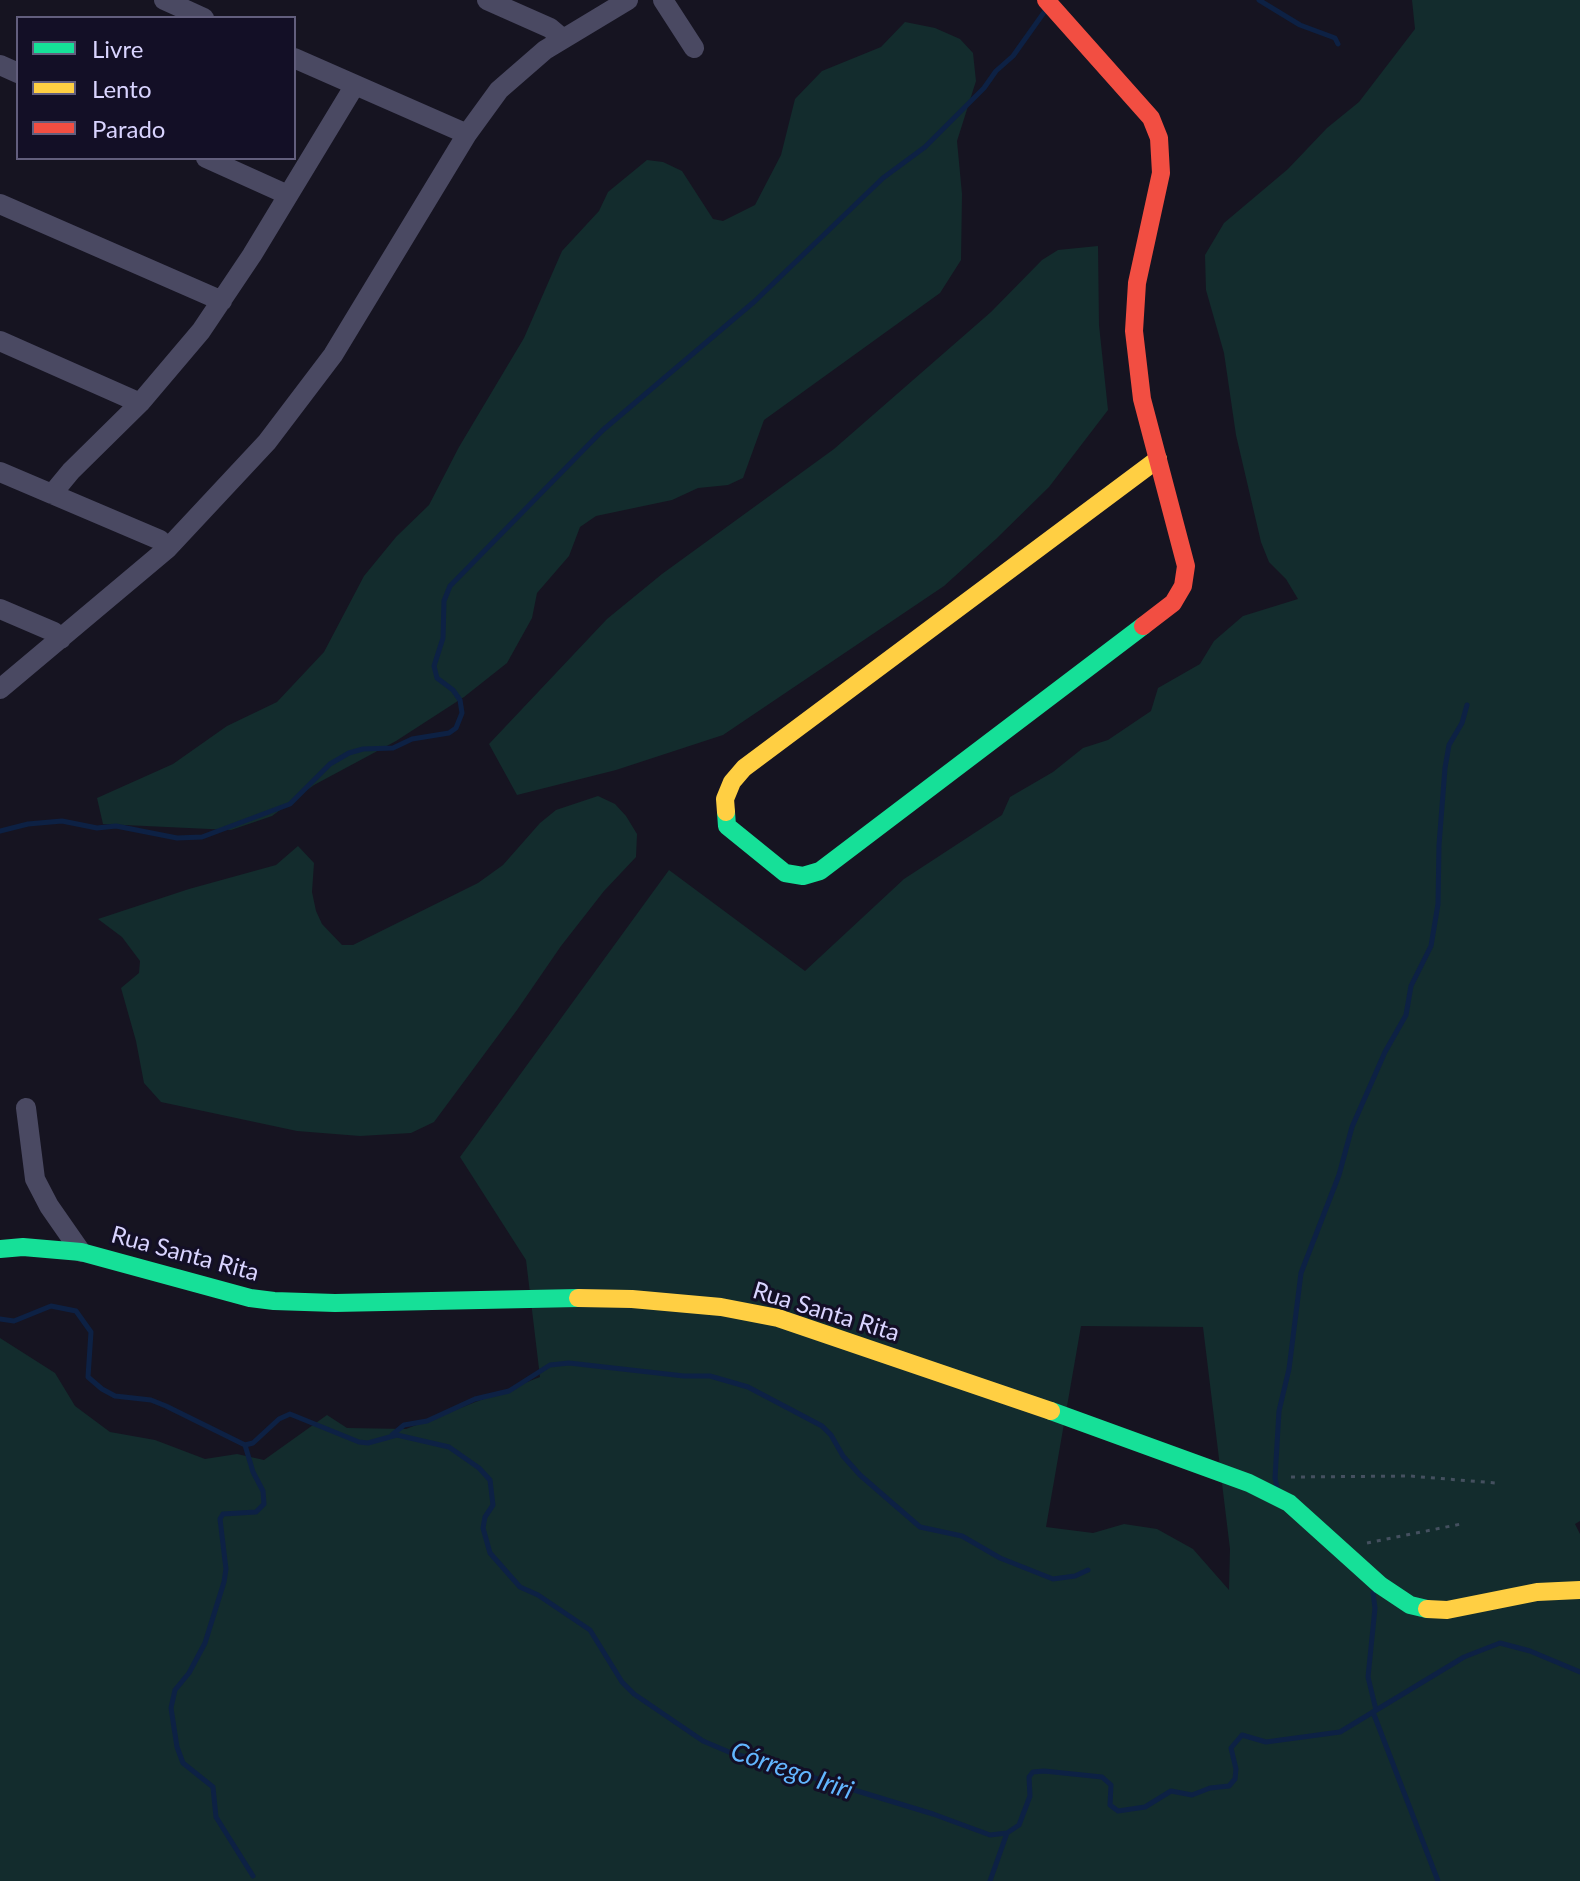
<!DOCTYPE html>
<html>
<head>
<meta charset="utf-8">
<style>
  body { margin:0 }
  #map { position:relative; width:1580px; height:1881px; overflow:hidden; background:#161421; font-family:Lato,sans-serif }
  canvas { display:block }
  .legend { position:absolute; left:16px; top:16px; width:280px; height:144px; box-sizing:border-box; background:#130f26; border:2px solid #625e7d; margin:0; padding:10px 14px; list-style:none; font-size:24px; color:#d9d4ff }
  .legend li { display:flex; align-items:center; gap:16px; height:40px }
  .legend b { width:40px; border:2px solid #625e7d }
</style>
</head>
<body>
<div id="map">
<canvas width="1580" height="1881"></canvas>
<ul class="legend">
<li><b style="height:10px;background:#16e098"></b>Livre</li>
<li><b style="height:10px;background:#ffcf43"></b>Lento</li>
<li><b style="height:10px;background:#f24e42"></b>Parado</li>
</ul>
</div>
<script>
const ctx = document.querySelector('canvas').getContext('2d');
ctx.lineJoin = 'round';
function fill(path, color) { ctx.fillStyle = color; ctx.fill(path, 'evenodd'); }
const toPath = rows => new Path2D(rows.map(r => 'M' + r).join(''));
function strokePath(path, color, width, dash) { ctx.strokeStyle = color; ctx.lineWidth = width; ctx.lineCap = dash ? 'butt' : 'round'; ctx.setLineDash(dash || []); ctx.stroke(path); }
function write(font, color, halo, rows, align = 'center') {
  ctx.font = font + ' Lato,sans-serif'; ctx.lineWidth = 6; ctx.setLineDash([]); ctx.textBaseline = 'middle'; ctx.strokeStyle = halo; ctx.fillStyle = color; for (const [text, x, y, turn = 0] of rows) {
    ctx.save(); ctx.translate(x, y); ctx.rotate((+turn || 0) * Math.PI / 180); ctx.textAlign = isNaN(turn) ? turn : align; if (halo) ctx.strokeText(text, 0, 0); ctx.fillText(text, 0, 0); ctx.restore();
  }
}
fill(toPath([
  [1412,0,1580,0,1580,1521,1575,1524,1580,1534,1580,1881,0,1881,0,1338,55,1373,75,1406,110,1432,155,1440,205,1459,237,1454,264,1460,327,1415,347,1428,406,1429,540,1377,526,1260,460,1157,669,870,805,971,904,879,1002,815,1010,797,1053,772,1083,748,1108,740,1151,711,1158,688,1200,664,1214,641,1243,616,1298,599,1286,579,1269,562,1261,542,1236,435,1224,353,1206,290,1205,255,1224,223,1288,169,1327,128,1359,102,1415,29],
  [1081,1326,1203,1327,1230,1549,1229,1590,1193,1549,1157,1529,1124,1524,1093,1533,1046,1527],
  [905,22,935,28,960,39,973,53,976,81,957,141,962,194,961,260,940,293,764,420,743,478,728,485,698,488,672,500,596,516,580,527,569,556,537,593,532,618,507,663,464,697,396,741,314,785,272,816,231,830,103,824,97,798,173,764,227,726,277,702,324,652,364,576,396,537,429,505,459,447,524,338,562,251,599,211,608,192,647,160,663,162,682,171,713,219,723,221,755,205,781,155,795,99,822,71,881,47],
  [1098,246,1099,325,1108,410,1049,487,996,539,944,586,723,735,616,770,517,795,489,744,607,619,662,574,834,449,991,312,1042,260,1058,250],
  [598,796,615,804,626,816,637,834,636,857,604,891,561,946,517,1010,434,1122,411,1133,360,1136,297,1131,161,1102,144,1083,136,1041,121,988,139,973,140,961,122,937,98,919,189,889,276,865,298,846,314,863,312,892,316,911,322,924,342,945,353,945,478,883,503,865,540,823,556,810]
]), '#132c2d');
strokePath(toPath([
  [1259,0,1300,25,1335,38,1338,44],
  [0,831,28,824,62,821,97,828,116,826,177,838,202,837,290,804,330,764,349,753,363,749,393,748,412,739,449,733,456,728,462,713,460,700,453,690,437,678,434,666,443,638,444,601,450,586,603,430,755,301,883,178,925,147,984,88,996,71,1013,56,1045,11],
  [0,1319,14,1321,51,1306,76,1311,91,1332,88,1377,102,1389,115,1396,151,1400,166,1406,245,1445,253,1443,279,1419,290,1414,359,1442,368,1443,397,1435,449,1447,479,1468,490,1480,493,1505,485,1517,483,1528,490,1553,520,1587,538,1595,590,1630,622,1682,634,1694,703,1741,729,1752,933,1814,990,1835,1007,1833,1019,1825,1030,1796,1029,1777,1033,1772,1044,1771,1102,1777,1111,1785,1110,1805,1118,1811,1145,1807,1171,1791,1192,1795,1210,1788,1229,1786,1235,1779,1236,1769,1231,1748,1242,1735,1266,1742,1340,1732,1464,1657,1500,1643,1530,1651,1580,1672],
  [392,1435,404,1425,427,1421,475,1399,509,1391,550,1365,569,1363,684,1376,710,1376,748,1387,822,1426,831,1435,843,1456,860,1475,920,1527,962,1536,1000,1558,1053,1579,1075,1576,1088,1570],
  [245,1445,253,1472,263,1491,264,1504,256,1512,223,1514,220,1519,226,1569,224,1582,205,1643,189,1673,175,1690,171,1708,177,1747,183,1763,213,1787,216,1817,253,1876],
  [1277,1487,1275,1478,1279,1411,1289,1369,1301,1273,1339,1175,1352,1127,1385,1052,1406,1015,1411,986,1431,946,1438,904,1439,845,1445,768,1449,745,1462,723,1467,705],
  [1373,1593,1375,1608,1368,1677,1376,1710],
  [1373,1712,1438,1881],
  [990,1881,1007,1833]
]), '#0d2144', 5);
strokePath(toPath([
  [1291,1477,1410,1476,1496,1483],
  [1367,1543,1461,1524]
]), '#44505f', 3, [4, 6]);
strokePath(toPath([
  [164,0,204,18],
  [487,0,550,28,563,39],
  [663,0,694,48],
  [294,58,467,134],
  [0,65,18,73],
  [206,158,288,195],
  [0,204,222,301],
  [0,341,140,403],
  [0,472,160,540,168,548],
  [52,494,71,471,140,403,201,331,252,255,355,85],
  [0,609,54,632,61,639],
  [0,689,168,548,267,442,333,355,467,134,499,90,545,50,628,0],
  [26,1108,35,1179,49,1206,81,1252]
]), '#4a4962', 20);
strokePath(toPath([
  [726,812,727,826,785,873,803,876,820,871,1143,626],
  [0,1249,23,1247,81,1252,250,1298,274,1301,335,1303,578,1298],
  [1051,1411,1249,1483,1289,1503,1380,1585,1410,1605,1427,1609]
]), '#16e098', 18);
strokePath(toPath([
  [726,812,725,799,732,782,744,768,1158,459],
  [578,1298,632,1299,721,1307,778,1318,1051,1411],
  [1427,1609,1447,1610,1537,1592,1580,1590]
]), '#ffcf43', 18);
strokePath(toPath([
  [1046,0,1151,118,1159,138,1161,173,1137,283,1134,331,1142,399,1186,566,1183,586,1173,603,1143,626]
]), '#f24e42', 18);
write('24px', '#d9d4ff', '#130f26', [
  ["Rua Santa Rita",185,1254,15],
  ["Rua Santa Rita",826,1312,17]
]);
write('italic 26px', '#62b6ff', '#130f26', [
  ["Córrego Iriri",792,1771,19]
]);
</script>
</body>
</html>
